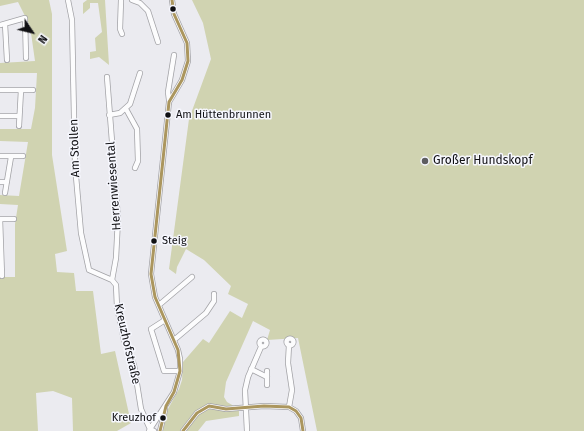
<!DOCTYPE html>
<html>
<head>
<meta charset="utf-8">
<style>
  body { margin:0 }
  #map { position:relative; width:584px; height:431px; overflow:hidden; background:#ebebf0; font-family:"Fira Sans",sans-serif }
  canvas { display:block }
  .north { position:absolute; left:12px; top:12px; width:40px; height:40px; -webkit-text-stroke:3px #f6f7fe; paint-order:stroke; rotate:125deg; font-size:11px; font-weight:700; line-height:16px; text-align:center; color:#101013 }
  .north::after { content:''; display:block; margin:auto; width:14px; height:18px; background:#101013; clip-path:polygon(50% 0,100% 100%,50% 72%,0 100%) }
</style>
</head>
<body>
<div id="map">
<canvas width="584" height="431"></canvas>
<div class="north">N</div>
</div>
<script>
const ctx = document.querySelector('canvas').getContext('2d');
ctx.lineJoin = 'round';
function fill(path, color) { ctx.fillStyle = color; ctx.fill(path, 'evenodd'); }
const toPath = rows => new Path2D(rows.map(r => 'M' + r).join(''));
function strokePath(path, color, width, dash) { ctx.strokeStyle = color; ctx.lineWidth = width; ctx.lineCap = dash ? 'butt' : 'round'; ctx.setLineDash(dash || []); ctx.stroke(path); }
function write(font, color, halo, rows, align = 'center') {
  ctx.font = font + ' "Fira Sans",sans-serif'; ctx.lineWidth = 3; ctx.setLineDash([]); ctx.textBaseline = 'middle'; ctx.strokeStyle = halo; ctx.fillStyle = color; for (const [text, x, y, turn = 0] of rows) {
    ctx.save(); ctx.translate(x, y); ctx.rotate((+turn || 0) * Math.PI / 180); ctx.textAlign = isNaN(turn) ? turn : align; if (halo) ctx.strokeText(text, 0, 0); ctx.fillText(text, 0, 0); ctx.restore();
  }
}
fill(toPath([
  [0,0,49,0,52,14,52,155,67,251,55,254,57,272,74,273,76,291,93,291,101,354,115,351,131,423,117,431,73,431,72,398,53,391,36,393,38,431,0,431,0,277,15,277,15,224,18,205,0,204,0,195,19,196,28,142,0,141,0,129,31,129,35,108,37,73,0,73,0,63,35,61,30,26,18,2,0,6],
  [87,0,105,0,109,65,99,57,90,59,90,52,96,51,95,38,102,32,98,3,90,3,90,8,83,14,83,3],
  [192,0,584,0,584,431,317,431,298,338,267,340,270,330,253,321,226,382,224,397,227,402,239,409,239,416,206,421,198,431,163,431,168,409,179,389,182,380,183,362,203,339,209,343,230,311,242,318,248,304,228,294,231,286,204,260,186,249,177,267,176,274,169,269,189,119,211,59,203,23]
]), '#d0d3b1');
const minor = toPath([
  [68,0,72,20,75,165,81,233,89,270,112,280,116,285,117,307,124,340,134,365,141,409,150,429,149,431],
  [121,0,120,29,122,34],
  [132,0,140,3,148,11,158,42],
  [5,24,7,60],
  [0,25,25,18,26,58],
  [107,77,118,219,116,258,112,280],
  [0,90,33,90],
  [169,100,168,92,174,55],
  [126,109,137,129,138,161,135,168],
  [109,115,120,113,130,104,140,73],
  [0,116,19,116],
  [19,126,21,90],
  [0,156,23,156],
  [0,182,7,182],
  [5,193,11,157],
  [0,219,2,276],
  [0,219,14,219],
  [159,305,192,277],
  [165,320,151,329,164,371,180,371],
  '286.5 342a3.5 3.5 0 1 1 7 0a3.5 3.5 0 1 1-7 0Z',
  '259.5 343a3.5 3.5 0 1 1 7 0a3.5 3.5 0 1 1-7 0Z',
  [174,340,206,313,214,301,214,294],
  [289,345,288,363,292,390,289,407],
  [251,369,267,377],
  [267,385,267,371],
  [154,431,150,429,174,392,180,371,180,359,178,350,155,297,151,274,169,102,182,80,188,61,187,43,174,14,172,0],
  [160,431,165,410],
  [183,431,197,413,209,406,226,409,264,406,289,407,296,411,301,418,303,431],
  [247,431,245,390,248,377,261,347]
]);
strokePath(minor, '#a2a2a6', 6);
strokePath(minor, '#fcfcfd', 4.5);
strokePath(toPath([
  [160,431,166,406,174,392,180,371,178,350,155,297,151,274,169,102,182,80,188,61,187,43,174,14,172,0],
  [183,431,197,413,209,406,226,409,264,406,289,407,296,411,301,418,303,431]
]), '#ab965e', 3);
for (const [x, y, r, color] of [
  [173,9,3.5,"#101013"],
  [168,115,3.5,"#101013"],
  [425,161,4,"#5d5d60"],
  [154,241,3.5,"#101013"],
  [163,418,3.5,"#101013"]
]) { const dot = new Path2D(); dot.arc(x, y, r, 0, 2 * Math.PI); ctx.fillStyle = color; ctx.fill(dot); strokePath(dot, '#f6f7fe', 1.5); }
write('11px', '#101013', '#f6f7fe', [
  ["Am Hüttenbrunnen",176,115],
  ["Steig",162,241],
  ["Kreuzhof",156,418,"right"]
], 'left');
write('12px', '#101013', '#f6f7fe', [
  ["Am Stollen",75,148,-92],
  ["Herrenwiesental",114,186,-94],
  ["Kreuzhofstraße",127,344,77]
]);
write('12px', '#101013', '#f6f7fe', [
  ["Großer Hundskopf",433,161]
], 'left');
</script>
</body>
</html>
